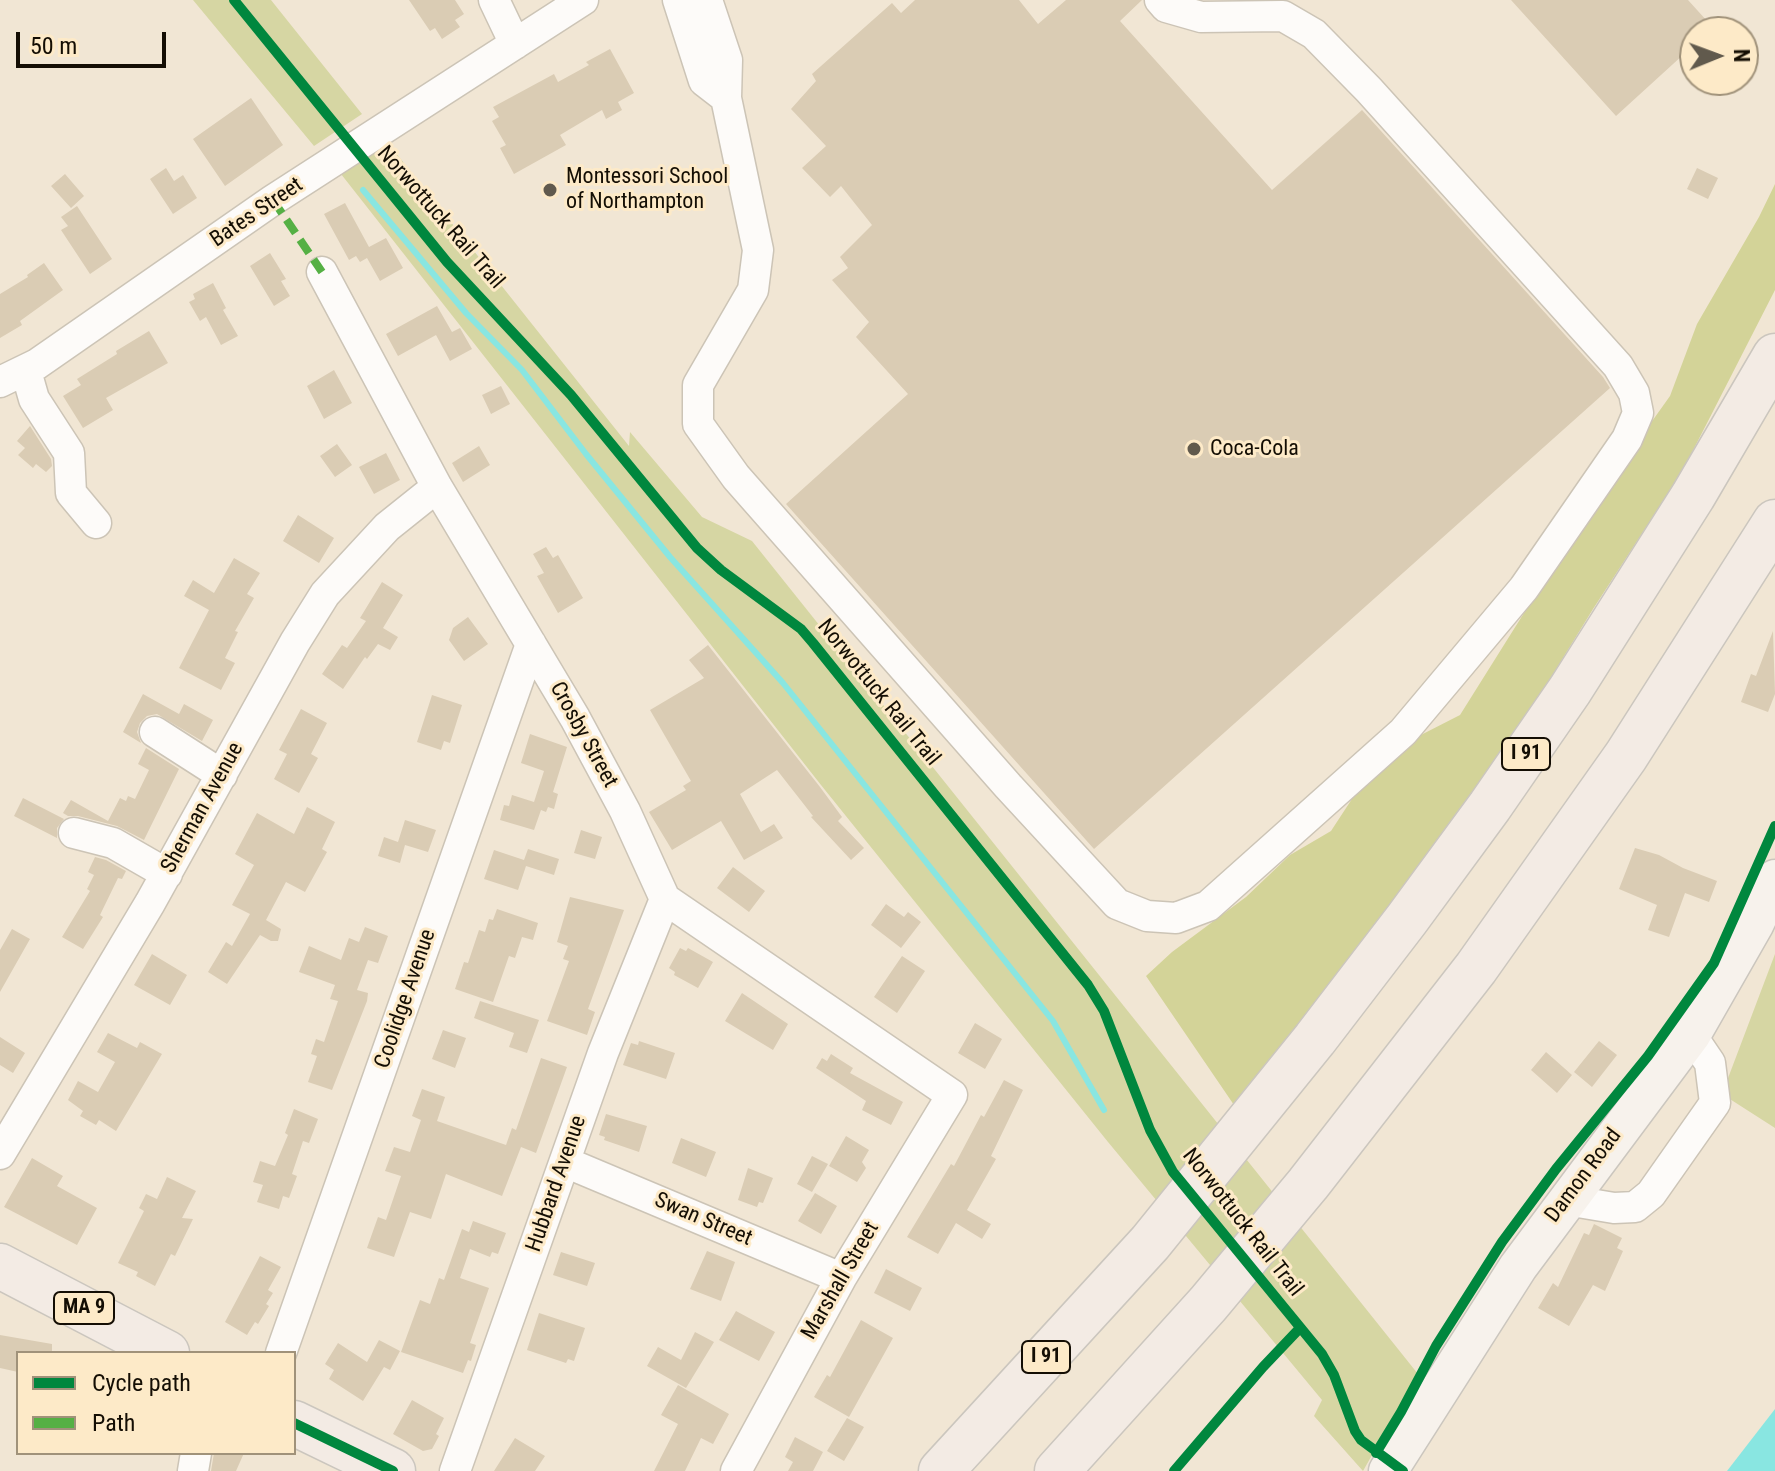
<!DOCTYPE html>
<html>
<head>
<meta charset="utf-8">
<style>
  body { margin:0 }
  #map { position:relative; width:1775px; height:1471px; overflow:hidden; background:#f1e6d4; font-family:"Roboto Condensed",sans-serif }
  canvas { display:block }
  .legend { position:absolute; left:16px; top:1351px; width:280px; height:104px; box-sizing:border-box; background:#fdeac8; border:2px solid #a0927a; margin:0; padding:10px 14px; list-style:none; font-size:24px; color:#140e04 }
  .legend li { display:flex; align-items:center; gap:16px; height:40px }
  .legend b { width:40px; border:2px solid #a0927a }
  .north { position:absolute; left:1679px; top:16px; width:80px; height:80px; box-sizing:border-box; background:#fdeac8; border:2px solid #a0927a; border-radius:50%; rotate:89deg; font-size:22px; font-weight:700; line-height:32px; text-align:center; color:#140e04 }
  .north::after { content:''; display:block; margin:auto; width:28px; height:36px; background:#615a4d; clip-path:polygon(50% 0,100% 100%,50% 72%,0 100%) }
  .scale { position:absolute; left:16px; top:32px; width:150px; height:36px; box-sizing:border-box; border:4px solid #140e04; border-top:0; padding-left:10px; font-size:24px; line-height:28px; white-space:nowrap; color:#140e04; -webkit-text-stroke:6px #fdeac8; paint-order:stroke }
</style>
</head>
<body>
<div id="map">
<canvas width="1775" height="1471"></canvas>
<ul class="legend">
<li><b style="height:10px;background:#00873e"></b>Cycle path</li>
<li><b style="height:10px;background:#55b044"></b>Path</li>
</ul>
<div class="north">N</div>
<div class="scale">50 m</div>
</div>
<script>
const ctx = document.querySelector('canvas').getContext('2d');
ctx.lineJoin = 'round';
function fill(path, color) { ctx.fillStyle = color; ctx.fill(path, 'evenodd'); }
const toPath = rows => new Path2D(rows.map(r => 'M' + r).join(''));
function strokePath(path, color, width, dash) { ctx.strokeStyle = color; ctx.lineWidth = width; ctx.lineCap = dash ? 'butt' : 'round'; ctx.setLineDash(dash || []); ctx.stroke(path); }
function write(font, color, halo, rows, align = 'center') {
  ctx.font = font + ' "Roboto Condensed",sans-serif'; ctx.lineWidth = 6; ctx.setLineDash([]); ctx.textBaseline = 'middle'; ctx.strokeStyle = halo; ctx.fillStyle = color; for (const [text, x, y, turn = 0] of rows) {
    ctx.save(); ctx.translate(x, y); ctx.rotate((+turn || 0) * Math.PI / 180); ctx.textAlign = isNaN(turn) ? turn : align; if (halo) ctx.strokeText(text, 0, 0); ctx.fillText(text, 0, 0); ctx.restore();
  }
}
fill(toPath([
  [193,0,271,0,362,114,314,146],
  [388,143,629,446,630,432,702,517,752,541,1418,1374,1363,1471,1314,1416,1322,1400,1108,1142,821,785,341,174],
  [1775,954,1775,1128,1722,1094]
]), '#d6d6a3');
fill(toPath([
  [1775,184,1775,290,1682,472,1593,609,1498,764,1334,984,1234,1105,1146,976,1172,952,1246,897,1290,855,1331,831,1365,779,1415,738,1460,715,1588,511,1670,396,1697,324,1759,217]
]), '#d3d398');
fill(toPath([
  [1775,1409,1775,1471,1727,1471]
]), '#89e6e1');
strokePath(toPath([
  [363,190,466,313,522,370,586,454,670,557,783,683,1053,1021,1104,1110]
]), '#89e6e1', 6);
fill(toPath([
  [409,0,455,0,464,14,455,20,460,27,442,39,435,28,430,31],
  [915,0,1019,0,1038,24,1066,0,1142,0,1120,21,1272,190,1362,110,1603,377,1610,388,1094,849,786,504,908,394,856,337,869,322,832,280,848,268,840,257,872,225,841,186,830,197,802,168,826,146,791,109,816,81,812,74,892,3,901,13],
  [1511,0,1688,0,1717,32,1695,32,1695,44,1616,116],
  [610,49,634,93,618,102,622,110,606,119,602,110,560,135,566,145,514,174,500,148,506,145,492,121,499,117,493,107,554,74,558,82,589,65,586,62],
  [251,98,283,145,225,186,193,139],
  [166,168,174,181,183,175,197,198,173,214,150,179],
  [1697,168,1718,178,1708,199,1687,189],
  [65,174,84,196,71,208,51,186],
  [345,203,369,247,386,238,403,268,380,281,367,258,360,262,356,256,349,260,324,214],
  [77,206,112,259,90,274,61,230,68,226,61,217],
  [270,253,286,279,281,281,290,296,274,306,250,266],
  [44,263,63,290,20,321,22,325,0,338,0,294,28,277,27,275],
  [213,283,226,308,223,310,238,336,221,345,206,317,200,321,189,302,195,299,193,294],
  [437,306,452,332,460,328,472,349,450,361,436,335,398,356,386,334],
  [149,331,168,363,106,398,113,410,83,428,63,396,81,385,77,379,117,354,116,351],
  [334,370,352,403,324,419,307,386],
  [501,386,510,404,491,414,482,395],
  [30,426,51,459,52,466,46,472,36,464,33,468,18,455,25,448,17,441],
  [337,444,352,465,335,477,320,456],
  [479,446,490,465,463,482,452,463],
  [386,453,400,480,374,494,359,467],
  [298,515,334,538,319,563,283,541],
  [546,547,553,558,558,555,583,598,558,613,537,576,544,573,533,554],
  [234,558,260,573,247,594,254,598,235,631,238,632,225,658,235,663,221,690,179,668,209,610,184,596,193,580,214,593],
  [382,582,403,595,383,628,398,637,390,650,378,644,367,659,365,657,343,689,322,674,342,645,347,648,366,621,360,618],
  [468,617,488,644,464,661,449,640,453,628],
  [1773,631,1775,694,1768,712,1741,702,1751,674,1756,676],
  [708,645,820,787,842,817,838,821,864,848,851,860,811,817,813,816,777,770,740,794,761,832,774,824,783,838,744,860,721,821,672,850,649,812,686,790,683,786,691,781,650,710,704,678,689,660],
  [143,694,179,714,184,704,213,720,202,741,157,714,147,716,140,723,137,732,141,743,123,732],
  [432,695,462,705,450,743,444,741,441,750,417,742],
  [301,709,327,723,311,754,318,758,299,793,274,779,287,754,279,750],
  [530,734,567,747,553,792,558,794,554,809,548,807,546,812,541,810,534,830,500,820,504,805,509,806,512,795,534,802,544,771,521,763],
  [146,748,179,769,144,840,117,826,78,816,68,816,63,813,71,800,108,821,120,798,126,801,128,796,135,799,149,770,138,764],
  [23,798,64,819,57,828,57,838,14,816],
  [307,807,335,822,322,849,327,852,305,892,286,882,266,920,281,929,278,941,271,941,260,935,227,984,208,972,226,942,232,946,250,914,232,905,254,865,235,854,257,813,294,834],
  [405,820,436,830,428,852,405,845,400,863,378,856,384,837,398,842],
  [581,830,602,837,595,859,574,853],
  [1635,848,1659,855,1683,868,1717,881,1709,902,1685,893,1669,937,1648,930,1657,905,1619,889],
  [528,849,559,859,554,875,526,866,518,890,484,879,494,850,524,860],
  [95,857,106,860,126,871,122,879,118,878,100,915,103,917,83,949,62,937,90,891,87,889,94,875,88,872],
  [733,867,765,891,749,912,717,888],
  [570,897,624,910,588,1009,595,1012,587,1035,547,1021,569,961,563,959,568,946,557,942],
  [886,904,904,917,908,912,921,922,901,948,871,925],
  [497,909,538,923,533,940,522,937,515,958,509,956,493,1002,455,989,464,962,468,963,479,930,485,932,489,919,493,920],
  [365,927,388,936,378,963,368,960,357,990,368,993,367,1001,332,1090,308,1082,317,1056,311,1054,316,1039,324,1042,338,1001,330,999,335,985,299,972,309,946,341,960,349,938,359,942],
  [12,929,30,939,0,992,0,950],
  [680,948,686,951,688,948,713,962,698,988,674,975,675,972,669,968],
  [152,954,187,975,170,1005,134,985],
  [902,956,925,971,897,1013,874,997],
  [742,993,788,1024,773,1050,725,1021],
  [480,1001,539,1020,527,1053,509,1047,514,1033,474,1018],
  [975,1023,1002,1039,985,1069,958,1053],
  [443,1030,466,1038,455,1068,432,1059],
  [108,1033,137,1048,140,1042,162,1054,116,1131,99,1120,96,1125,80,1116,83,1111,68,1100,78,1081,98,1092,115,1062,97,1052],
  [0,1037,25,1053,13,1073,0,1065],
  [639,1041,675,1053,666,1079,623,1065,631,1043,638,1045],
  [1599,1041,1617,1055,1592,1087,1574,1072],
  [1546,1052,1572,1075,1557,1093,1531,1070],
  [831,1054,853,1068,850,1073,903,1102,891,1125,862,1110,866,1101,816,1068,822,1058,827,1061],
  [541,1058,567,1067,536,1153,521,1147,502,1196,446,1174,431,1219,410,1212,394,1257,367,1248,378,1217,386,1220,401,1176,385,1171,394,1147,410,1152,421,1120,412,1116,422,1089,445,1097,437,1121,506,1145,512,1128,516,1130],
  [1004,1080,1023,1090,991,1156,996,1159,967,1210,991,1224,982,1239,956,1223,938,1254,907,1237,951,1164,954,1166,981,1115,984,1117],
  [294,1109,318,1119,309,1143,303,1141,292,1174,297,1176,289,1198,283,1196,279,1209,257,1202,263,1185,253,1182,260,1161,275,1166,288,1135,285,1133],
  [606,1114,647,1126,639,1152,604,1140,605,1137,599,1135],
  [846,1136,869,1150,862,1162,866,1168,857,1182,829,1166],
  [681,1138,716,1152,706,1177,672,1163],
  [812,1156,828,1164,812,1192,797,1184],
  [32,1158,63,1176,57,1186,97,1208,77,1245,4,1207],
  [748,1168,773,1178,763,1203,759,1202,757,1207,738,1200],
  [167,1177,196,1191,182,1218,193,1219,175,1256,171,1254,155,1286,136,1276,138,1272,118,1263,144,1211,139,1208,146,1194,157,1199],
  [815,1193,837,1206,821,1234,798,1221],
  [473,1221,506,1233,498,1254,492,1252,490,1257,470,1249,460,1278,489,1288,470,1343,476,1345,471,1361,468,1360,463,1373,401,1352,420,1300,430,1304,439,1278,444,1280,462,1229,469,1232],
  [1594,1224,1622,1238,1617,1248,1623,1251,1605,1291,1593,1285,1569,1326,1538,1308,1553,1283,1558,1287,1584,1233,1589,1235],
  [707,1251,735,1262,721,1301,690,1289],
  [561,1252,595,1263,587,1286,553,1275],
  [260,1256,281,1267,268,1290,273,1293,266,1304,269,1306,258,1324,255,1322,247,1335,225,1322],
  [886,1269,922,1288,910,1311,874,1293],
  [736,1311,775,1332,759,1361,719,1340],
  [539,1313,585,1328,574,1361,568,1359,566,1363,527,1350],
  [861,1320,893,1338,849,1417,814,1397,827,1375,830,1377],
  [695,1332,714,1342,686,1388,647,1366,658,1347,681,1360],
  [0,1335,52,1344,52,1353,18,1353,18,1372,0,1368],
  [379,1340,400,1351,390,1370,384,1367,363,1401,329,1379,334,1370,325,1364,338,1343,367,1362],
  [678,1385,729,1414,713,1444,701,1438,685,1471,654,1471,678,1424,661,1415],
  [412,1400,444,1418,436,1434,439,1436,432,1449,423,1451,393,1434],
  [847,1418,864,1427,844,1461,827,1451],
  [795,1437,823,1452,813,1471,788,1471,793,1462,785,1457],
  [515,1438,545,1456,535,1471,494,1471],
  [214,1453,244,1453,236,1471,211,1471]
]), '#daccb4');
const minor = toPath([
  [494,0,515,44],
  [678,0,704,81,726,98],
  [707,0,727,60,726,98,758,250,753,290,698,385,698,424,736,477,1008,786,1117,904,1147,916,1176,918,1208,906,1403,732,1524,588,1627,439,1638,413,1634,393,1618,366,1369,90,1314,34,1283,16,1201,17,1166,7,1160,0],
  [322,272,437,487,575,718,625,811,665,899,952,1095,841,1278,736,1471],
  [26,371,34,399,69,453,71,493,96,523],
  [0,382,37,364,273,200,583,0],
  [155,732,222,775],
  [74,833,113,843,167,874],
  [0,1154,150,903,295,642,325,594,387,527,437,487],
  [565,1162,841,1278],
  [1566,1200,1614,1208,1635,1207,1651,1194,1715,1103,1710,1063,1691,1035],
  [281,1353,531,644],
  [193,1471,196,1453],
  [455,1471,603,1053,665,899]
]);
const major = toPath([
  [1388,1471,1518,1267,1691,1035,1755,923,1775,879]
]);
const highway = toPath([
  [0,1266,167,1353],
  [294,1423,393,1471],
  [941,1471,1150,1243,1315,1039,1407,919,1490,806,1570,690,1693,496,1775,356],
  [1057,1471,1208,1304,1308,1184,1476,968,1626,756,1775,522]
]);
strokePath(minor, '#ccc4b6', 33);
strokePath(major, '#cbc6be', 41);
strokePath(highway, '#cbc6be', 47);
strokePath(minor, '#fdfbf9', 30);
strokePath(major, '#f7f2ec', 38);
strokePath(highway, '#f3ebe4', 44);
strokePath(toPath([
  [273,200,322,272]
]), '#55b044', 8, [16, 8]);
strokePath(toPath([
  [234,0,447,262,571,395,697,548,721,570,801,629,813,643,1088,985,1104,1011,1150,1130,1173,1172,1322,1354,1334,1375,1355,1431,1361,1440,1403,1471],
  [294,1423,393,1471],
  [1376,1453,1401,1412,1436,1346,1502,1242,1556,1169,1648,1056,1714,963,1775,826],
  [1174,1471,1263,1367,1300,1328]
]), '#00873e', 10);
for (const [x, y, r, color] of [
  [550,190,8,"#615a4d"],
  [1194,449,8,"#615a4d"]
]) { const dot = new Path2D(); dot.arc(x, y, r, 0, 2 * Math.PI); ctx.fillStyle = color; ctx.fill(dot); strokePath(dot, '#fdeac8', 3); }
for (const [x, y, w] of [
  [1526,754,48],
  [84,1308,60],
  [1046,1357,48]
]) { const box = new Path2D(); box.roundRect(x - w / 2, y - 16, w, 32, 6); ctx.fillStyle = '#fdeac8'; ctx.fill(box); strokePath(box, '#140e04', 2); }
write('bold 20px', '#140e04', null, [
  ["I 91",1526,754],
  ["MA 9",84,1308],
  ["I 91",1046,1357]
]);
write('22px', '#140e04', '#fdeac8', [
  ["Montessori School",566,177],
  ["of Northampton",566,202],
  ["Coca-Cola",1210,449]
], 'left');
write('22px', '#140e04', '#fdeac8', [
  ["Bates Street",257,213,-34],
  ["Norwottuck Rail Trail",440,218,49],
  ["Norwottuck Rail Trail",878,693,51],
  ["Crosby Street",583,735,61],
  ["Sherman Avenue",203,808,-61],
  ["Coolidge Avenue",406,999,-71],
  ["Damon Road",1584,1176,-53],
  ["Hubbard Avenue",557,1184,-71],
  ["Swan Street",703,1220,23],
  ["Norwottuck Rail Trail",1242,1223,52],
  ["Marshall Street",841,1281,-60]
]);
</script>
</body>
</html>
